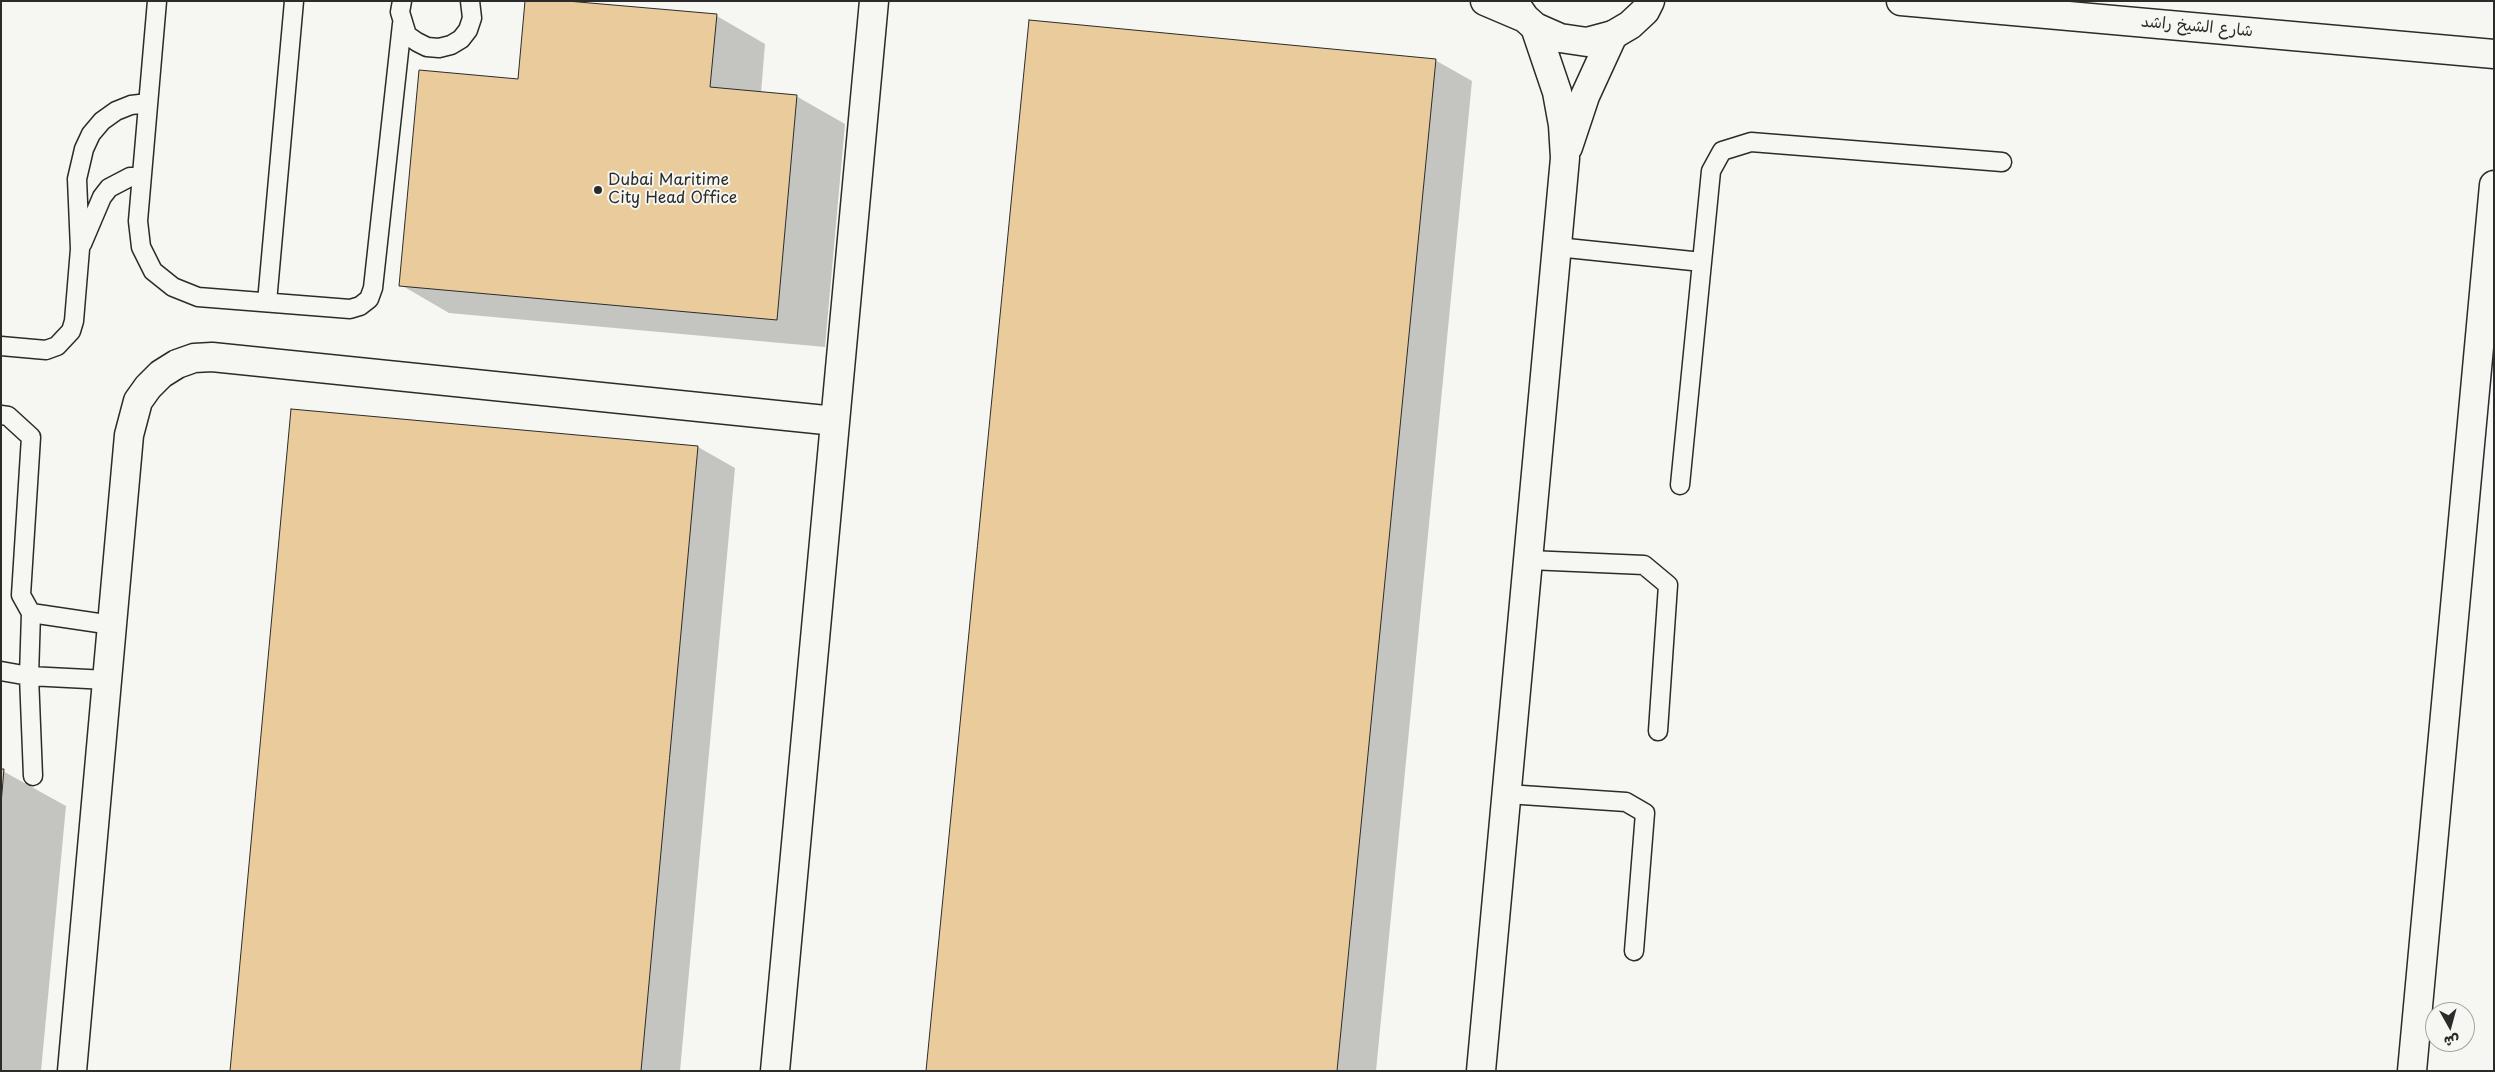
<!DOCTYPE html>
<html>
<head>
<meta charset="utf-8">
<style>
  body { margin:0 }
  #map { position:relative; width:2495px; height:1072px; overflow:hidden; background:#f6f6f2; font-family:"Playpen Sans","Playpen Sans Arabic",sans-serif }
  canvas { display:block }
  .frame { position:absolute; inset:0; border:2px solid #2b2b2b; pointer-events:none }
  .north { position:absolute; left:2425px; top:1002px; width:50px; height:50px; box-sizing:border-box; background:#f6f6f2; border:1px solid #a5a5a2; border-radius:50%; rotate:173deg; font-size:14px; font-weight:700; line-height:20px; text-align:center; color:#2b2b2b }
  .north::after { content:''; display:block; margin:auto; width:18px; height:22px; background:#2b2b2b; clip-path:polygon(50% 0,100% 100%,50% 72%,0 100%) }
</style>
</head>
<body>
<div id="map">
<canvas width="2495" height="1072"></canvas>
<div class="frame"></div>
<div class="north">ش</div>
</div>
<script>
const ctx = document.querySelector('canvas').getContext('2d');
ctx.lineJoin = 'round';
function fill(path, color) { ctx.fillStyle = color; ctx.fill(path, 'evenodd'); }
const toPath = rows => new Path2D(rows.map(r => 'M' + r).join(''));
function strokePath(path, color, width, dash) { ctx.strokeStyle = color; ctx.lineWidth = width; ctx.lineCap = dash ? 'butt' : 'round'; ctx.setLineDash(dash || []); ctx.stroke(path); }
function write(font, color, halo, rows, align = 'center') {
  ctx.font = font + ' "Playpen Sans","Playpen Sans Arabic",sans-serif'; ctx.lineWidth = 4; ctx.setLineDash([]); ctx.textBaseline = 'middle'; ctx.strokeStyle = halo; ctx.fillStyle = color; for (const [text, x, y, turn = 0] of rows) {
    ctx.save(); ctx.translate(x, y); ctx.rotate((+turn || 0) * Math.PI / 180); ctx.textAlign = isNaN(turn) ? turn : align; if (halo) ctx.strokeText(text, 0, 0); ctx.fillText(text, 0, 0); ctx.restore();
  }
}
fill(toPath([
  [717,16,765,44,761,93,796,96,845,124,825,347,449,313,401,285,519,81],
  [1435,60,1472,81,1376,1071,928,1071],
  [292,411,698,447,735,468,680,1071,231,1071],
  [1,770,66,806,41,1071,1,1071]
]), '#0003');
const building = toPath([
  [525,1,567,1,717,14,710,87,797,95,777,320,399,286,419,70,518,79,525,1],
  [1029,20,1436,59,1337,1071,926,1071,1029,20],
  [291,409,698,446,641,1071,230,1071,291,409],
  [1,769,4,769,1,804,1,769]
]);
fill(building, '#e9cb9c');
strokePath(building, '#2b2b2b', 1);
const service = toPath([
  [157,1,138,221,141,247,153,271,173,287,198,297,350,309,360,306,369,299,373,288,402,24],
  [402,1,400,12,407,35,417,42,427,47,439,48,451,45,461,39,468,30,472,18,470,1],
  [82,244,102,197,109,188,130,177,141,177],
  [1557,247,1702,262],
  [267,302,294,1],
  [1,346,46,350,57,346,71,331,74,321,80,249,77,179,84,149,91,134,102,121,116,111,131,105,148,103],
  [1,415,8,416,31,437,21,595,31,613,112,625],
  [1680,485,1711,171,1722,151,1751,142,2002,162],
  [1529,560,1644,565,1668,585,1658,731],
  [31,613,29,676,33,776],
  [1,671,29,676,107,680],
  [1507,794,1626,802,1645,813,1634,951]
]);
const minor = toPath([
  [1568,147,1585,96,1613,35],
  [72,1071,129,435,138,401,148,387,161,374,177,364,194,358,212,357,835,421],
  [775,1071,874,1],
  [1481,1071,1565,158,1563,125,1557,92,1535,27]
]);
const tertiary = toPath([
  [1901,1,2494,54],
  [2412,1071,2494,185]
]);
const primary = toPath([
  [1485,1,1525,18],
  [1513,1,1525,18,1535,27,1560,38,1587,42,1613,35,1630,25,1645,11,1650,1]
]);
strokePath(service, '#2b2b2b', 21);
strokePath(minor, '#2b2b2b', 31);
strokePath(tertiary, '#2b2b2b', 31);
strokePath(primary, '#2b2b2b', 31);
strokePath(service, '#f6f6f2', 18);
strokePath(minor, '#f6f6f2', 28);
strokePath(tertiary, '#f6f6f2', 28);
strokePath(primary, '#f6f6f2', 28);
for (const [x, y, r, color] of [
  [598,190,5,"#2b2b2b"]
]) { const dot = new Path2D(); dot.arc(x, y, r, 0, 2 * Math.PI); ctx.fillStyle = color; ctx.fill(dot); strokePath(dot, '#f6f6f2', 2); }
write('16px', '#2b2b2b', '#f6f6f2', [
  ["شارع الشيخ راشد",2197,27,5]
]);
write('16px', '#2b2b2b', '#f6f6f2', [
  ["Dubai Maritime",608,181],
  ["City Head Office",608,199]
], 'left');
</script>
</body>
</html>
